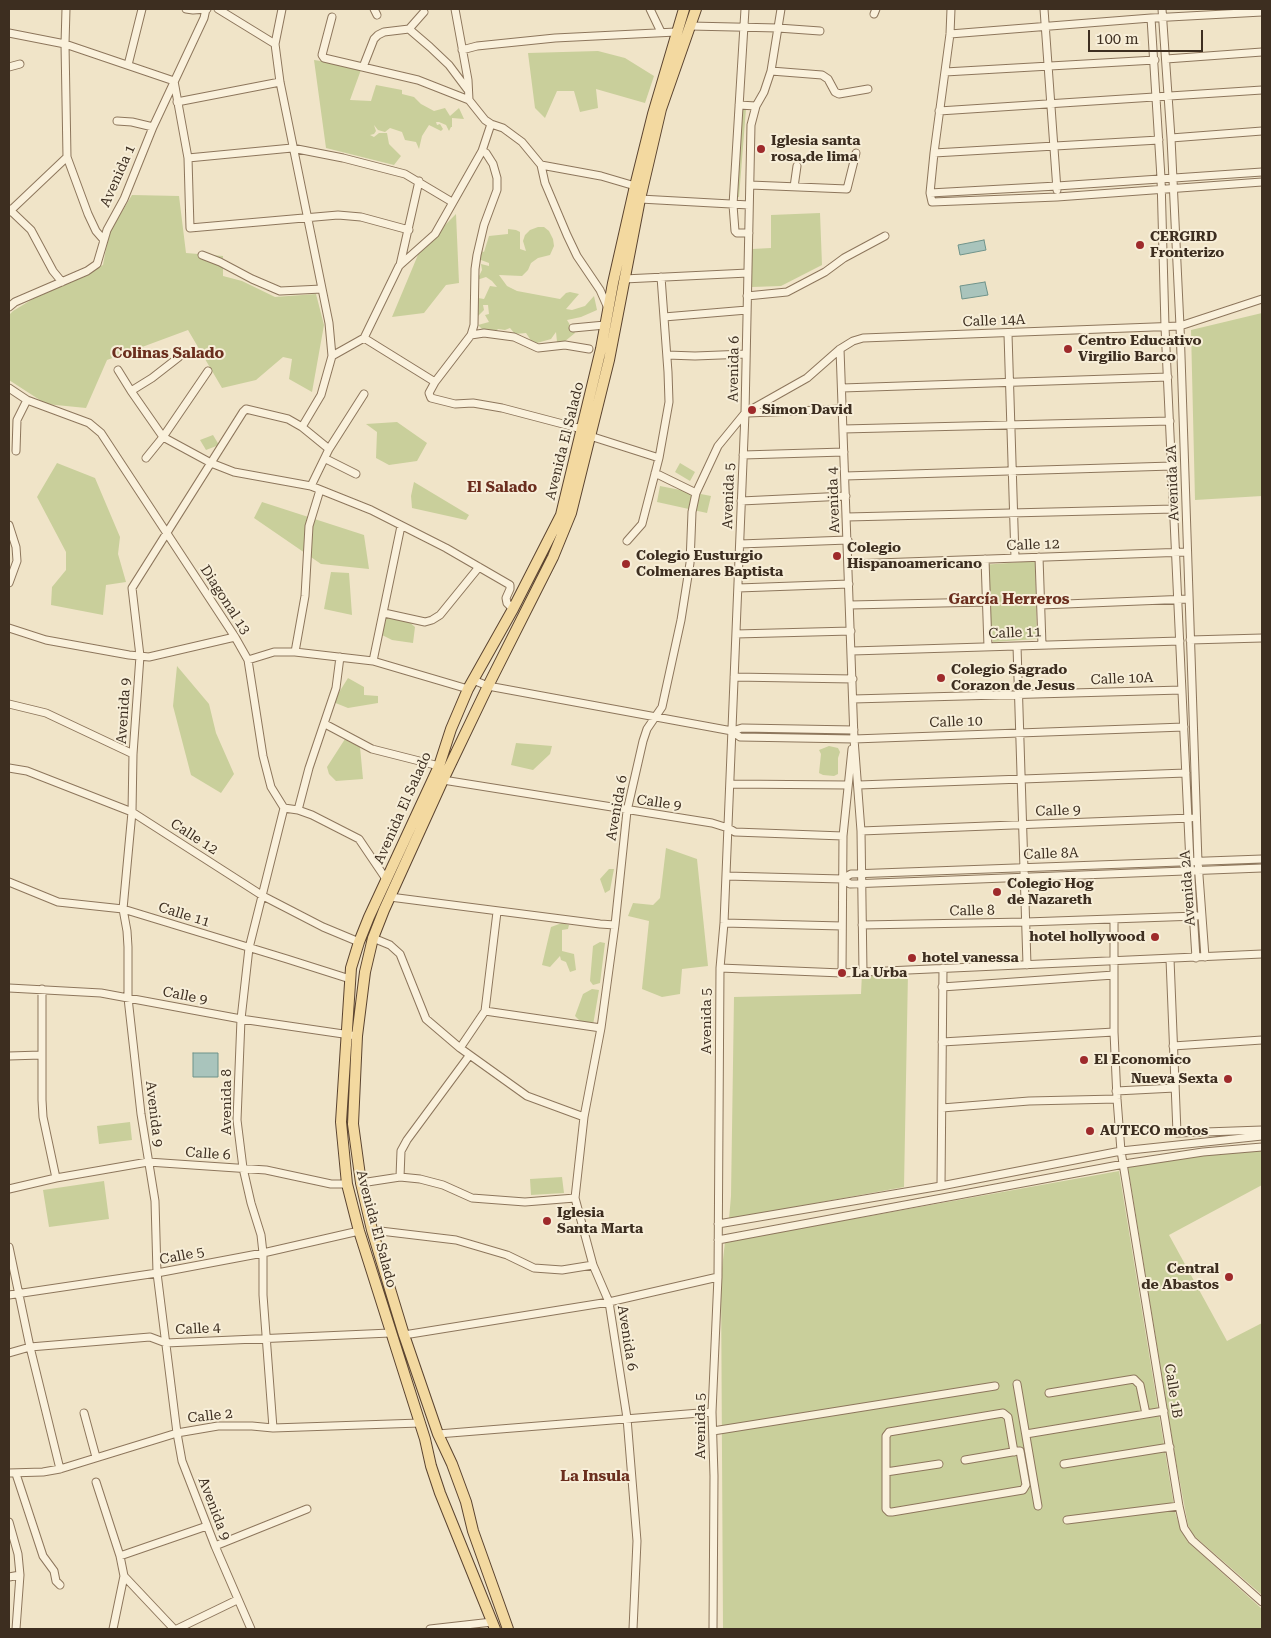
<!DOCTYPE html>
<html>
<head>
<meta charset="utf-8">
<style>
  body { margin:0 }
  #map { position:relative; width:1271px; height:1638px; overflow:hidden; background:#f0e4c8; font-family:"Roboto Serif",serif }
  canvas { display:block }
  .frame { position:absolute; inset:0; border:10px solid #3d2e20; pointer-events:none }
  .scale { position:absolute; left:1088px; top:30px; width:115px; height:22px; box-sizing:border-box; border:2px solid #3d2e20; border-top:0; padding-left:6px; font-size:15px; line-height:18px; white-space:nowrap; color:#3d2e20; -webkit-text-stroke:4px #f7eed8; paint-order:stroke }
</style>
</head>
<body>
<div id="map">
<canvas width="1271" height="1638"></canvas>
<div class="frame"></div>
<div class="scale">100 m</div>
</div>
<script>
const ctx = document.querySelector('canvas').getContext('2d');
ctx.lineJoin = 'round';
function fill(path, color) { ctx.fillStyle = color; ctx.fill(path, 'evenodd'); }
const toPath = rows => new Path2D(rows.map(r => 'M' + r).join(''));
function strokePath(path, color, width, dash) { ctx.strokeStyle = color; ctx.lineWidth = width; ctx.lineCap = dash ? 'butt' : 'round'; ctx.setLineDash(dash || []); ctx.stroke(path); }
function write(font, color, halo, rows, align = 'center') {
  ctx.font = font + ' "Roboto Serif",serif'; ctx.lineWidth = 4; ctx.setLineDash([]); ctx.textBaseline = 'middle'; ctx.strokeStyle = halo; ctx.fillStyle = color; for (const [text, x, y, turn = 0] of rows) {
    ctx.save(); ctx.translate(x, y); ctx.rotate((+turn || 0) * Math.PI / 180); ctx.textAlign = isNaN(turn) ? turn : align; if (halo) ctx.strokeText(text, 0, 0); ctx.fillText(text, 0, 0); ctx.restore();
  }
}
fill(toPath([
  [598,51,625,58,654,76,645,103,596,89,598,108,580,112,574,91,557,91,545,118,535,108,528,53],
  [314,60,362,67,350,100,371,101,376,85,402,90,402,94,414,97,421,104,434,111,445,108,450,116,459,108,464,119,452,118,452,127,451,127,449,131,446,125,439,122,436,122,437,125,440,124,443,129,441,131,429,125,422,136,419,149,416,142,405,140,402,132,390,128,385,132,378,130,374,125,376,131,374,134,370,135,374,137,379,133,387,133,389,144,401,156,394,165,326,148],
  [741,108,746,109,739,197,734,197],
  [132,195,179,196,186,253,223,256,223,276,242,281,275,297,316,294,324,325,312,392,289,379,292,359,283,357,256,380,222,388,188,330,107,360,86,408,46,404,9,380,9,315,13,311,54,286,103,265,109,233],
  [820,213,822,265,781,286,752,287,752,249,771,248,771,215],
  [456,214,459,283,446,285,424,313,392,317,420,250],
  [538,227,544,227,549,231,553,239,554,246,550,255,538,258,531,263,528,270,522,276,499,275,507,286,517,291,560,299,566,293,570,292,579,294,566,309,572,310,585,306,594,296,597,310,581,317,567,320,575,333,564,342,557,342,556,332,551,339,537,343,532,342,526,333,515,334,510,328,505,330,498,329,493,334,482,329,478,325,489,322,485,315,489,314,488,305,483,305,484,310,477,317,474,307,478,298,484,299,485,297,490,286,497,287,492,281,486,277,477,280,482,270,481,264,489,266,489,263,481,260,478,257,481,251,484,252,489,236,508,234,508,229,516,230,520,232,520,249,526,251,523,241,525,235,530,230],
  [1262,313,1262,496,1195,500,1191,330],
  [397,422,427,443,417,461,389,465,376,458,377,432,366,424],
  [213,435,219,445,206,450,200,440],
  [57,463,95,478,120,537,118,554,126,582,106,585,103,615,51,605,52,587,66,570,66,552,37,497],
  [680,463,695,472,690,481,675,472],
  [414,482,469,515,466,520,412,508,411,496],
  [660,486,711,496,707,513,657,502],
  [262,502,364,535,369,569,321,564,254,518],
  [1035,561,1037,639,993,642,982,565],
  [331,572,349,573,352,615,324,609],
  [387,615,406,619,415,627,413,643,392,640,382,635],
  [177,666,209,704,216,733,234,774,221,793,191,775,173,706],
  [348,678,364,687,364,695,378,696,378,703,348,708,333,702],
  [345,739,360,747,363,779,336,781,329,774,327,767],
  [516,743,552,746,550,754,533,770,511,765],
  [829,746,838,748,840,752,838,758,838,774,834,776,823,775,819,773,821,754,819,750],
  [666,848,697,859,708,966,682,969,680,994,662,997,642,989,649,921,628,916,633,903,653,905,660,898],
  [609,869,614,869,610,890,605,893,600,879],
  [562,923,569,925,568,929,562,930,562,951,574,954,576,970,570,972,566,962,561,960,560,956,550,967,542,965,551,927],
  [600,942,605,943,600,983,593,985,590,981,593,946],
  [908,972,904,1187,729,1219,731,1196,734,997,861,994,862,973],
  [592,989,599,990,593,1025,582,1023,575,1016,583,994],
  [130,1122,132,1140,99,1144,97,1126],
  [1262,1150,1262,1185,1169,1235,1227,1341,1262,1323,1262,1595,1193,1535,1188,1525,1175,1456,1128,1167,1193,1155],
  [1119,1171,1175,1512,1181,1530,1188,1542,1262,1609,1262,1629,723,1629,721,1277,725,1242],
  [562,1177,564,1193,531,1195,530,1179],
  [104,1181,109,1219,49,1227,43,1190]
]), '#c9cf9b');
const water = toPath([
  [984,240,986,250,960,255,958,245,984,240],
  [985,282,988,295,962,299,960,286,985,282],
  [193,1053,218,1053,218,1077,193,1077,193,1053]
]);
fill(water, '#a9c4bc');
strokePath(water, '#6f938a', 1);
const street = toPath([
  [66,9,65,44,67,157,88,214,96,231,103,239],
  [186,9,193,10,207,9],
  [218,9,275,44],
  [282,9,275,44,280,82,329,323,332,356],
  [374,9,377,15],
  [455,9,468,80,469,100],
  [650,9,661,32],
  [745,9,733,205,735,231,737,233,749,233],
  [951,9,950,34,934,153,930,193,932,202,1057,197,1262,182],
  [1044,9,1057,190],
  [1162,9,1171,138,1180,326,1198,862,1205,957],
  [874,14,876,9],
  [332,17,322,55,324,58,418,80,469,100,485,120,491,124,503,128,522,142,541,165,545,183,567,235,577,256,600,290,608,308],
  [1151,18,1161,178,1165,327,1190,863,1196,958],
  [690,26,778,28,820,31],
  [409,29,430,47,449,65,467,89],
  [9,33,65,44,174,81,188,158,190,228,338,215,361,217,409,230],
  [950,34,1151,18,1262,12],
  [462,50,477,46,555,38,676,32],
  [1166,59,1262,52],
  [128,65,142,9],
  [9,67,20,64],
  [363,67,374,39,378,35,384,32,409,29,424,12],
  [771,71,822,75,828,79,835,92,839,94,868,89],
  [945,72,1155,60],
  [177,102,280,82],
  [739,105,756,106],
  [939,111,1262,90],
  [117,121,132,122,153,127],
  [1171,138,1262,131],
  [482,151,486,153,493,164,497,178,497,190,484,225,477,255,475,269,474,325,471,335,435,382,429,393,431,398,455,404,473,403,502,408,582,429],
  [934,153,1159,140],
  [188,158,292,148,343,158,405,174,452,202],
  [541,165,601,176,635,186],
  [750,185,847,189,856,153],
  [794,187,797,166],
  [930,193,1057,186,1262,172],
  [640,199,749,205],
  [9,209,31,230,53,271,62,282],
  [9,212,67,157],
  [202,255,220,262,252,279,280,291,322,289],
  [400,265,419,181],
  [624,279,748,273],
  [747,296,787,292,825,272,844,258,885,236],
  [9,307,15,302,87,271,97,264,107,230,124,199,153,127,204,18,206,9],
  [664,317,747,310],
  [573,328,605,325],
  [1008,334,1015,558],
  [471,335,484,333,514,337,538,348,565,345,589,349],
  [364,338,435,382],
  [840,349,854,739,861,831,863,972],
  [667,355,695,356,746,354],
  [118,370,131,391,163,437,211,463,234,472,311,486,371,510,446,548,510,585,510,589,506,598,507,603,513,609],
  [9,388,27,400,89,423,101,433,235,637,248,660,263,756,271,787,284,808],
  [842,388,1168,377],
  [131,391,152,378,179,357],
  [748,413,843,409],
  [302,427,321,395,332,356,364,338,399,266,435,234,482,151,491,124],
  [843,429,1170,421],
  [590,436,659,458],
  [16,451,17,420,27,400],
  [743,455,844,452],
  [146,458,163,437,208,371],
  [326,459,356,474],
  [655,473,696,493],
  [845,476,1172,466],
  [311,486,329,449,364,394],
  [741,501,846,496],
  [847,517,1174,509],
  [9,525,16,547,17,561,9,583],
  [627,541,642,524,659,458,669,402,668,372,661,277],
  [740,544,848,540],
  [1039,557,1042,645],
  [985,559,988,647],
  [849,564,1187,552],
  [738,588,849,584],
  [850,605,987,602],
  [1041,605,1189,599],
  [384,613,425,622,432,620,440,615,479,567],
  [9,628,46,640,129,655,149,657,235,637],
  [736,634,851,631],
  [1190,640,1262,638],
  [1017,646,1027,965],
  [852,651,1180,641],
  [295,652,305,596,309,526,320,490],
  [248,660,274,652,295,652,373,661,468,689],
  [373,661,401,526],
  [734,677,853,679],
  [473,680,488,686,732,731,740,737,854,739,1184,727],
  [853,699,1182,690],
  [9,704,46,713,133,754],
  [325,724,372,749,439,766],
  [732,731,742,728,854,730],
  [9,768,27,771,132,812,263,896,323,927,359,942],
  [443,780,712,823,728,828,735,832,843,836],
  [730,784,847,785],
  [859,785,1186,773],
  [284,808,298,810,312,815,359,839,386,879],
  [298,810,309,768,336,688,340,657],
  [861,831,1191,818],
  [726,876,842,879,850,884,1262,868],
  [842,879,851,874,1262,859],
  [9,882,58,902,123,909,287,959,350,979],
  [390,897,600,924,615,925],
  [1114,919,1114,1032,1117,1099,1121,1151,1179,1506,1184,1528,1192,1540,1262,1602],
  [724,923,842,926],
  [862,925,1026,922,1197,916],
  [373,938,390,945,400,954,426,1019,460,1048,527,1096,584,1117],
  [1170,959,1177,1133,1262,1130],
  [720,968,842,973,1262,954],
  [842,973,843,836,852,749],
  [942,987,1114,975],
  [9,988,101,993,241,1019,357,1036],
  [42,989,42,1100,43,1117,56,1178],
  [485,1011,601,1028],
  [942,1042,1114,1032],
  [1173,1046,1262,1040],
  [460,1048,485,1011,497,912],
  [9,1056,41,1055],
  [1116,1091,1175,1088],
  [942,1108,1029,1101,1117,1099],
  [400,1177,401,1151,407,1140,469,1056],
  [361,1183,400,1177,420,1179,443,1185,472,1198,525,1202,575,1198],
  [941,1186,943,968],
  [9,1189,56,1178,148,1162,266,1170,331,1184,347,1184],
  [718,1224,941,1186,1121,1151,1262,1136],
  [372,1230,456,1240,507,1255,534,1268,562,1270,593,1265],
  [718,1240,1124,1164,1203,1152,1262,1147],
  [9,1247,30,1347,60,1469],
  [9,1295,157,1273,263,1253,359,1231],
  [404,1335,609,1302,718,1277],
  [9,1353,30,1347,150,1337,166,1343,390,1333],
  [1017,1384,1038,1506],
  [1049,1393,1134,1379,1140,1385,1146,1414],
  [84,1413,96,1457],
  [273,1428,263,1295,263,1253,261,1235,251,1203,243,1168,237,1120,241,1019,249,948,284,808],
  [713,1431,995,1386],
  [438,1434,712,1412],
  [1026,1434,1164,1411],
  [1014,1452,1008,1417,1003,1413,889,1432,886,1436,886,1509,889,1512,892,1512,1023,1490,1026,1485,1020,1451],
  [965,1460,1018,1451],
  [1064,1464,1170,1447],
  [886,1472,939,1464],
  [9,1473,43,1472,60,1469,177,1433,218,1426,252,1426,273,1428,420,1423],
  [16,1474,43,1556,54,1571,56,1581,60,1585],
  [96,1482,120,1556,124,1576,113,1629],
  [1067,1520,1179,1506],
  [9,1522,18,1554,20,1575,16,1629],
  [215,1546,307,1509],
  [120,1556,207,1526],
  [124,1576,174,1629],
  [9,1577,20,1575],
  [177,1629,237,1600],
  [251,1629,215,1546,182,1461,177,1433,157,1273,155,1201,141,1114,128,998,128,947,127,931,123,909,132,812,133,754,140,656,132,588,243,412,246,409,288,419,302,427,329,449],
  [430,1629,492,1622],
  [633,1629,637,1541,627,1418,609,1302,593,1265,575,1198,584,1117,601,1028,615,925,627,811,643,741,647,729,662,707,681,620,690,563,692,512,696,493,718,446,745,413,807,378,840,349,853,341,863,338,1180,326,1262,299],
  [713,1629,714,1476,712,1412,718,1277,720,968,724,923,745,413,751,125,756,106,764,92,771,71,781,9]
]);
const primary = toPath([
  [495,1629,440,1493,431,1466,425,1439,359,1231,347,1184,341,1122,351,968,359,942,369,917,439,766,451,729,468,689,513,609,561,515,601,349,613,283,635,186,653,114,684,9],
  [508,1629,473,1531,466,1502,452,1464,438,1434,404,1335,372,1230,361,1183,353,1124,357,1036,365,972,373,938,384,910,443,780,488,686,553,557,571,513,609,360,640,199,661,109,696,9]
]);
strokePath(street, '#8d765c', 9);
strokePath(primary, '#5b4430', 12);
strokePath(street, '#faf1dc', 7);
strokePath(primary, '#f3d9a0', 10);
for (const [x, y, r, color] of [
  [761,149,5,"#9e2a2b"],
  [1140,245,5,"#9e2a2b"],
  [1068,349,5,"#9e2a2b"],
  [752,410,5,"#9e2a2b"],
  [837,556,5,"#9e2a2b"],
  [626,564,5,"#9e2a2b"],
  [941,678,5,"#9e2a2b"],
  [997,892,5,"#9e2a2b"],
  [1155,937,5,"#9e2a2b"],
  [912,958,5,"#9e2a2b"],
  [842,973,5,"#9e2a2b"],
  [1084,1060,5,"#9e2a2b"],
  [1228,1079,5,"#9e2a2b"],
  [1090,1131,5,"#9e2a2b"],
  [547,1221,5,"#9e2a2b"],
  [1229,1277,5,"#9e2a2b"]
]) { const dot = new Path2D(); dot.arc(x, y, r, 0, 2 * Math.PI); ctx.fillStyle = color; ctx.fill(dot); strokePath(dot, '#f7eed8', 2); }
write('bold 14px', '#3d2e20', '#f7eed8', [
  ["Iglesia santa",771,141],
  ["rosa,de lima",771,157],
  ["CERGIRD",1150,237],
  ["Fronterizo",1150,253],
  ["Centro Educativo",1078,341],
  ["Virgilio Barco",1078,357],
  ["Simon David",762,410],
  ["Colegio",847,548],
  ["Hispanoamericano",847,564],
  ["Colegio Eusturgio",636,556],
  ["Colmenares Baptista",636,572],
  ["Colegio Sagrado",951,670],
  ["Corazon de Jesus",951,686],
  ["Colegio Hog",1007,884],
  ["de Nazareth",1007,900],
  ["hotel hollywood",1145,937,"right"],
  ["hotel vanessa",922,958],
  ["La Urba",852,973],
  ["El Economico",1094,1060],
  ["Nueva Sexta",1218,1079,"right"],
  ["AUTECO motos",1100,1131],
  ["Iglesia",557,1213],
  ["Santa Marta",557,1229],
  ["Central",1219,1269,"right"],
  ["de Abastos",1219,1285,"right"]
], 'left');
write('14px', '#3d2e20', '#f7eed8', [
  ["Avenida 1",118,176,-66],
  ["Calle 14A",994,321,-2],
  ["Avenida 6",734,369,-89],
  ["Avenida El Salado",565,441,-76],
  ["Avenida 2A",1173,483,-92],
  ["Avenida 5",729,496,-88],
  ["Avenida 4",834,500,-92],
  ["Calle 12",1033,545,-2],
  ["Diagonal 13",225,600,57],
  ["Calle 11",1015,633,-2],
  ["Calle 10A",1122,679,-2],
  ["Avenida 9",124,711,-86],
  ["Calle 10",956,722,-2],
  ["Calle 9",659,803,8],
  ["Avenida El Salado",403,808,-66],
  ["Avenida 6",617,808,-80],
  ["Calle 9",1058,811,-2],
  ["Calle 12",194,837,33],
  ["Calle 8A",1051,854,-2],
  ["Avenida 2A",1188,888,-94],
  ["Calle 8",972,911,-1],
  ["Calle 11",184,915,17],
  ["Calle 9",185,996,11],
  ["Avenida 5",707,1021,-90],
  ["Avenida 8",227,1102,-90],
  ["Avenida 9",154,1114,83],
  ["Calle 6",208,1154,4],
  ["Avenida El Salado",376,1229,75],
  ["Calle 5",182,1256,-11],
  ["Calle 4",198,1329,-3],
  ["Avenida 6",627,1338,81],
  ["Calle 1B",1173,1391,81],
  ["Calle 2",210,1416,-6],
  ["Avenida 5",701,1426,-90],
  ["Avenida 9",214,1509,69]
]);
write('bold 15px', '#6b2e1e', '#f7eed8', [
  ["Colinas Salado",168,354],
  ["El Salado",502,488],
  ["García Herreros",1009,600],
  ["La Insula",595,1477]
]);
</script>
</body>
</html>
